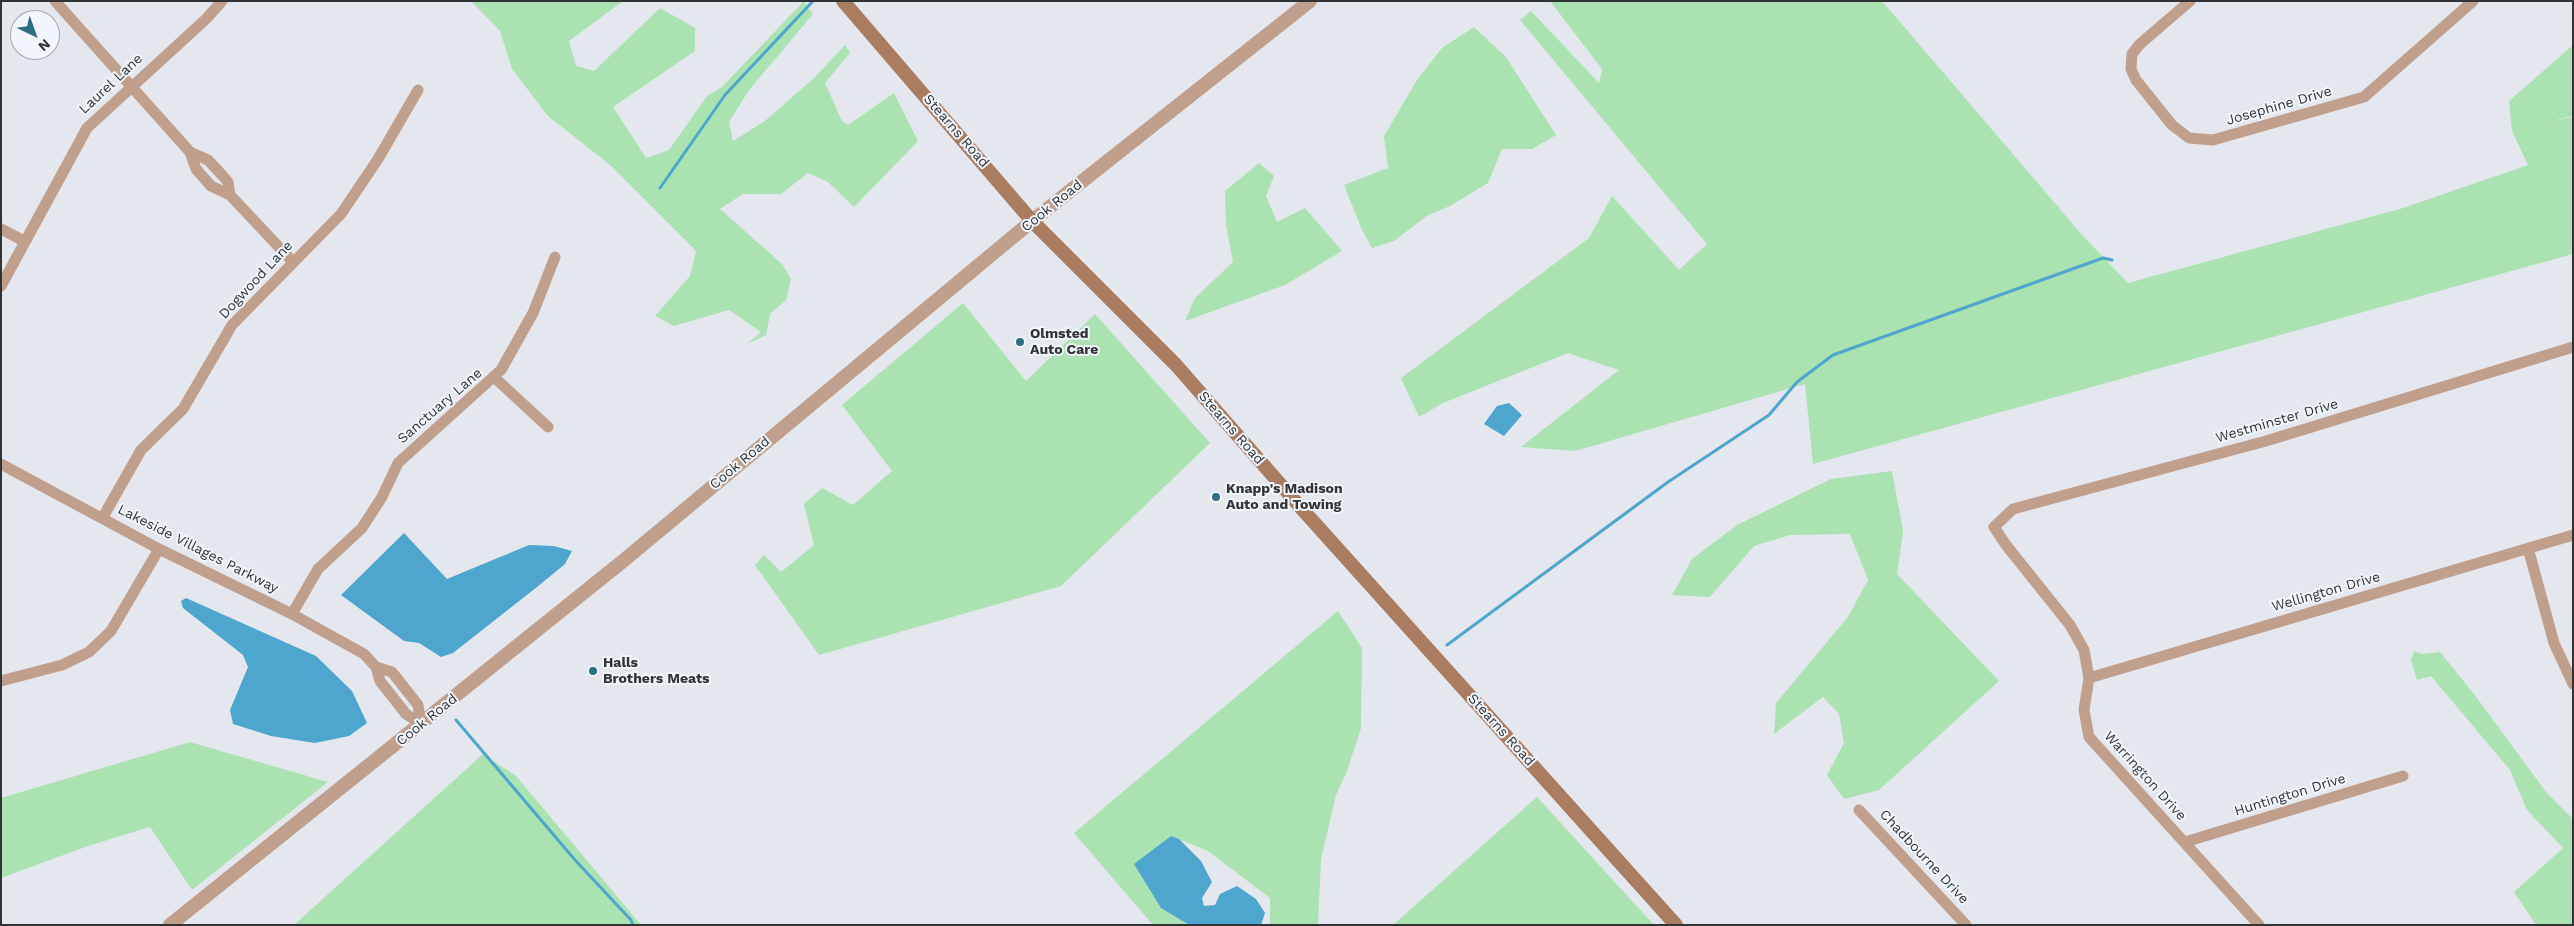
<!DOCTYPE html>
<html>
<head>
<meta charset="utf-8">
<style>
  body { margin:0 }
  #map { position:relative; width:2574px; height:926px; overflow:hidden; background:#e4e7ee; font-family:"Work Sans",sans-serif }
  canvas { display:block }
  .frame { position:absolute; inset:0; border:2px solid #313335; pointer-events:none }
  .north { position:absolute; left:10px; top:10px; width:50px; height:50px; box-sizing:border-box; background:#f1f5fc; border:1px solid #a4a7ac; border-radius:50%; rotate:138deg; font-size:14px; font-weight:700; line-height:20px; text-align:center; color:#313335 }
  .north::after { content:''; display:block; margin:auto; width:18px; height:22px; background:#2c6f80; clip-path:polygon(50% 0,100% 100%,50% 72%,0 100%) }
</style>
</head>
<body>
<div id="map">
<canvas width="2574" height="926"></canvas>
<div class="frame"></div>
<div class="north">N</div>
</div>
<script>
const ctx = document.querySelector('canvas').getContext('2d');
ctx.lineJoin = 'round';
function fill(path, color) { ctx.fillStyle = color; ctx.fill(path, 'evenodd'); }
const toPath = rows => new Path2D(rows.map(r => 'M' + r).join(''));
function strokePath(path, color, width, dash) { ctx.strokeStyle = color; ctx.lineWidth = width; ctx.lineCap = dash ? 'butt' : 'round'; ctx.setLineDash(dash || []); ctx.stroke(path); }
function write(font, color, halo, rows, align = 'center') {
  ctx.font = font + ' "Work Sans",sans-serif'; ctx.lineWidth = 4; ctx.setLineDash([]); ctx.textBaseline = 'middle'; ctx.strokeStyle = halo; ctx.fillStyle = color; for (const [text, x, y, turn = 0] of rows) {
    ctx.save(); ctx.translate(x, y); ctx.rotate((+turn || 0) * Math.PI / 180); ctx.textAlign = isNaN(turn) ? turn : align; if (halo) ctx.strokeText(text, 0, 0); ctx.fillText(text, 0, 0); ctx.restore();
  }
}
fill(toPath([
  [471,1,623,1,569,41,576,66,594,71,660,8,695,28,695,51,613,107,646,158,669,150,707,96,722,87,804,1,813,14,749,90,729,122,733,141,765,121,814,78,845,45,850,53,825,83,842,121,848,125,894,93,918,141,854,207,828,182,808,173,781,194,743,194,720,209,782,264,791,279,786,300,770,314,766,335,747,344,761,332,729,310,674,326,655,316,690,276,696,251,610,165,548,116,512,69,500,31],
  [1550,1,1882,1,2083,236,2128,283,2403,208,2528,165,2512,131,2509,101,2573,45,2573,116,2548,122,2573,117,2573,254,1813,464,1805,384,1575,451,1521,447,1619,370,1568,353,1443,403,1419,417,1401,378,1589,238,1612,196,1679,270,1707,244,1520,20,1531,11,1599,83,1602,69],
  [1474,27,1506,57,1556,135,1532,149,1502,149,1488,183,1450,206,1428,215,1394,241,1372,248,1362,230,1344,185,1388,168,1384,136,1417,80,1442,48],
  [1259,163,1274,176,1266,196,1277,222,1305,208,1342,251,1285,285,1185,321,1195,298,1233,262,1226,225,1225,191],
  [963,303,1026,381,1095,314,1210,443,1061,586,819,655,755,565,764,555,781,572,814,545,804,504,822,488,853,505,892,471,842,405],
  [1892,471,1903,531,1897,574,1999,681,1879,790,1844,799,1827,775,1844,743,1839,714,1823,697,1774,734,1776,703,1848,617,1868,580,1850,534,1790,535,1754,546,1710,597,1672,595,1692,559,1737,525,1831,479],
  [1338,611,1362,648,1361,728,1347,771,1336,795,1321,859,1318,924,1270,925,1270,898,1208,851,1171,836,1161,908,1189,925,1153,925,1074,833],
  [2414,651,2422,654,2440,652,2474,694,2546,792,2573,819,2573,925,2536,925,2514,892,2563,848,2527,810,2510,770,2431,676,2417,680,2411,660],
  [190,742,328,782,192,890,150,827,88,846,1,878,1,798],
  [483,754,516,776,641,925,294,925],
  [1537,797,1654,925,1393,925]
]), '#abe2b2');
fill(toPath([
  [1509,403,1522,415,1504,436,1484,424,1497,406],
  [404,533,447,579,529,545,554,546,572,551,565,564,537,587,453,653,441,657,419,643,404,641,341,595],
  [186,598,316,656,352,691,367,723,349,736,315,743,271,736,233,724,230,710,248,667,243,655,183,608,181,601],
  [1171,836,1179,839,1201,861,1212,882,1202,898,1204,906,1215,905,1220,894,1237,886,1256,899,1265,913,1261,925,1189,925,1161,908,1134,864]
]), '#4ea6cf');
strokePath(toPath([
  [660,188,725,95,813,1],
  [1447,645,1668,482,1769,415,1797,382,1833,355,2103,258,2112,260],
  [456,720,575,860,631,920,633,925]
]), '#4ea6cf', 3);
strokePath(toPath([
  [55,1,190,152,196,169,211,186,230,195,293,262],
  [2190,1,2140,44,2132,54,2131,69,2136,80,2172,125,2189,138,2213,140,2364,97,2473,1],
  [190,152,208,160,222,175,228,182,230,195],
  [1,229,24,241],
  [1,286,87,128,206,19,222,1],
  [495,378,548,427],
  [1,464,159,549,292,614,364,654,376,667,380,681,406,714,421,724],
  [103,517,141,450,183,409,232,325,341,214,378,159,418,90],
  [2528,548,2554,643,2573,684],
  [292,614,318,569,362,528,382,497,398,463,501,370,533,313,555,257],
  [376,667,392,672,418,705,421,724],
  [2089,678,2573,535],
  [1,681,62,665,89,652,111,631,159,549],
  [1859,810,1966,925],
  [2185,842,2403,776],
  [2259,925,2089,737,2084,710,2089,678,2084,650,2070,625,2006,545,1994,527,2013,509,2266,441,2573,347]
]), '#c0a08d', 11);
strokePath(toPath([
  [170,925,623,561,1032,221,1310,1]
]), '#c0a08d', 14);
strokePath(toPath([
  [843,1,1032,221,1176,365,1302,509,1676,925]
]), '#ab7d60', 14);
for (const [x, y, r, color] of [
  [1020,342,5,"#2c6f80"],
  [1216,497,5,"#2c6f80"],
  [593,671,5,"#2c6f80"]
]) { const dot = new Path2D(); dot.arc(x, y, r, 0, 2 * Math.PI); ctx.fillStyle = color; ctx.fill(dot); strokePath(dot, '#f1f5fc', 2); }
write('14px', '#313335', '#f1f5fc', [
  ["Laurel Lane",111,84,-43],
  ["Josephine Drive",2279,106,-16],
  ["Stearns Road",956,131,49],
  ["Cook Road",1052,206,-39],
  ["Dogwood Lane",256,280,-47],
  ["Sanctuary Lane",440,406,-41],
  ["Westminster Drive",2277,421,-16],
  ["Stearns Road",1231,428,49],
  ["Cook Road",740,463,-40],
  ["Lakeside Villages Parkway",198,549,27],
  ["Wellington Drive",2326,592,-16],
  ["Cook Road",427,720,-39],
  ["Stearns Road",1501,730,48],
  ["Warrington Drive",2145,776,48],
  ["Huntington Drive",2290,795,-17],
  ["Chadbourne Drive",1924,857,47]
]);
write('bold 14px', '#313335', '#f1f5fc', [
  ["Olmsted",1030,334],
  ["Auto Care",1030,350],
  ["Knapp's Madison",1226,489],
  ["Auto and Towing",1226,505],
  ["Halls",603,663],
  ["Brothers Meats",603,679]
], 'left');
</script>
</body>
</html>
